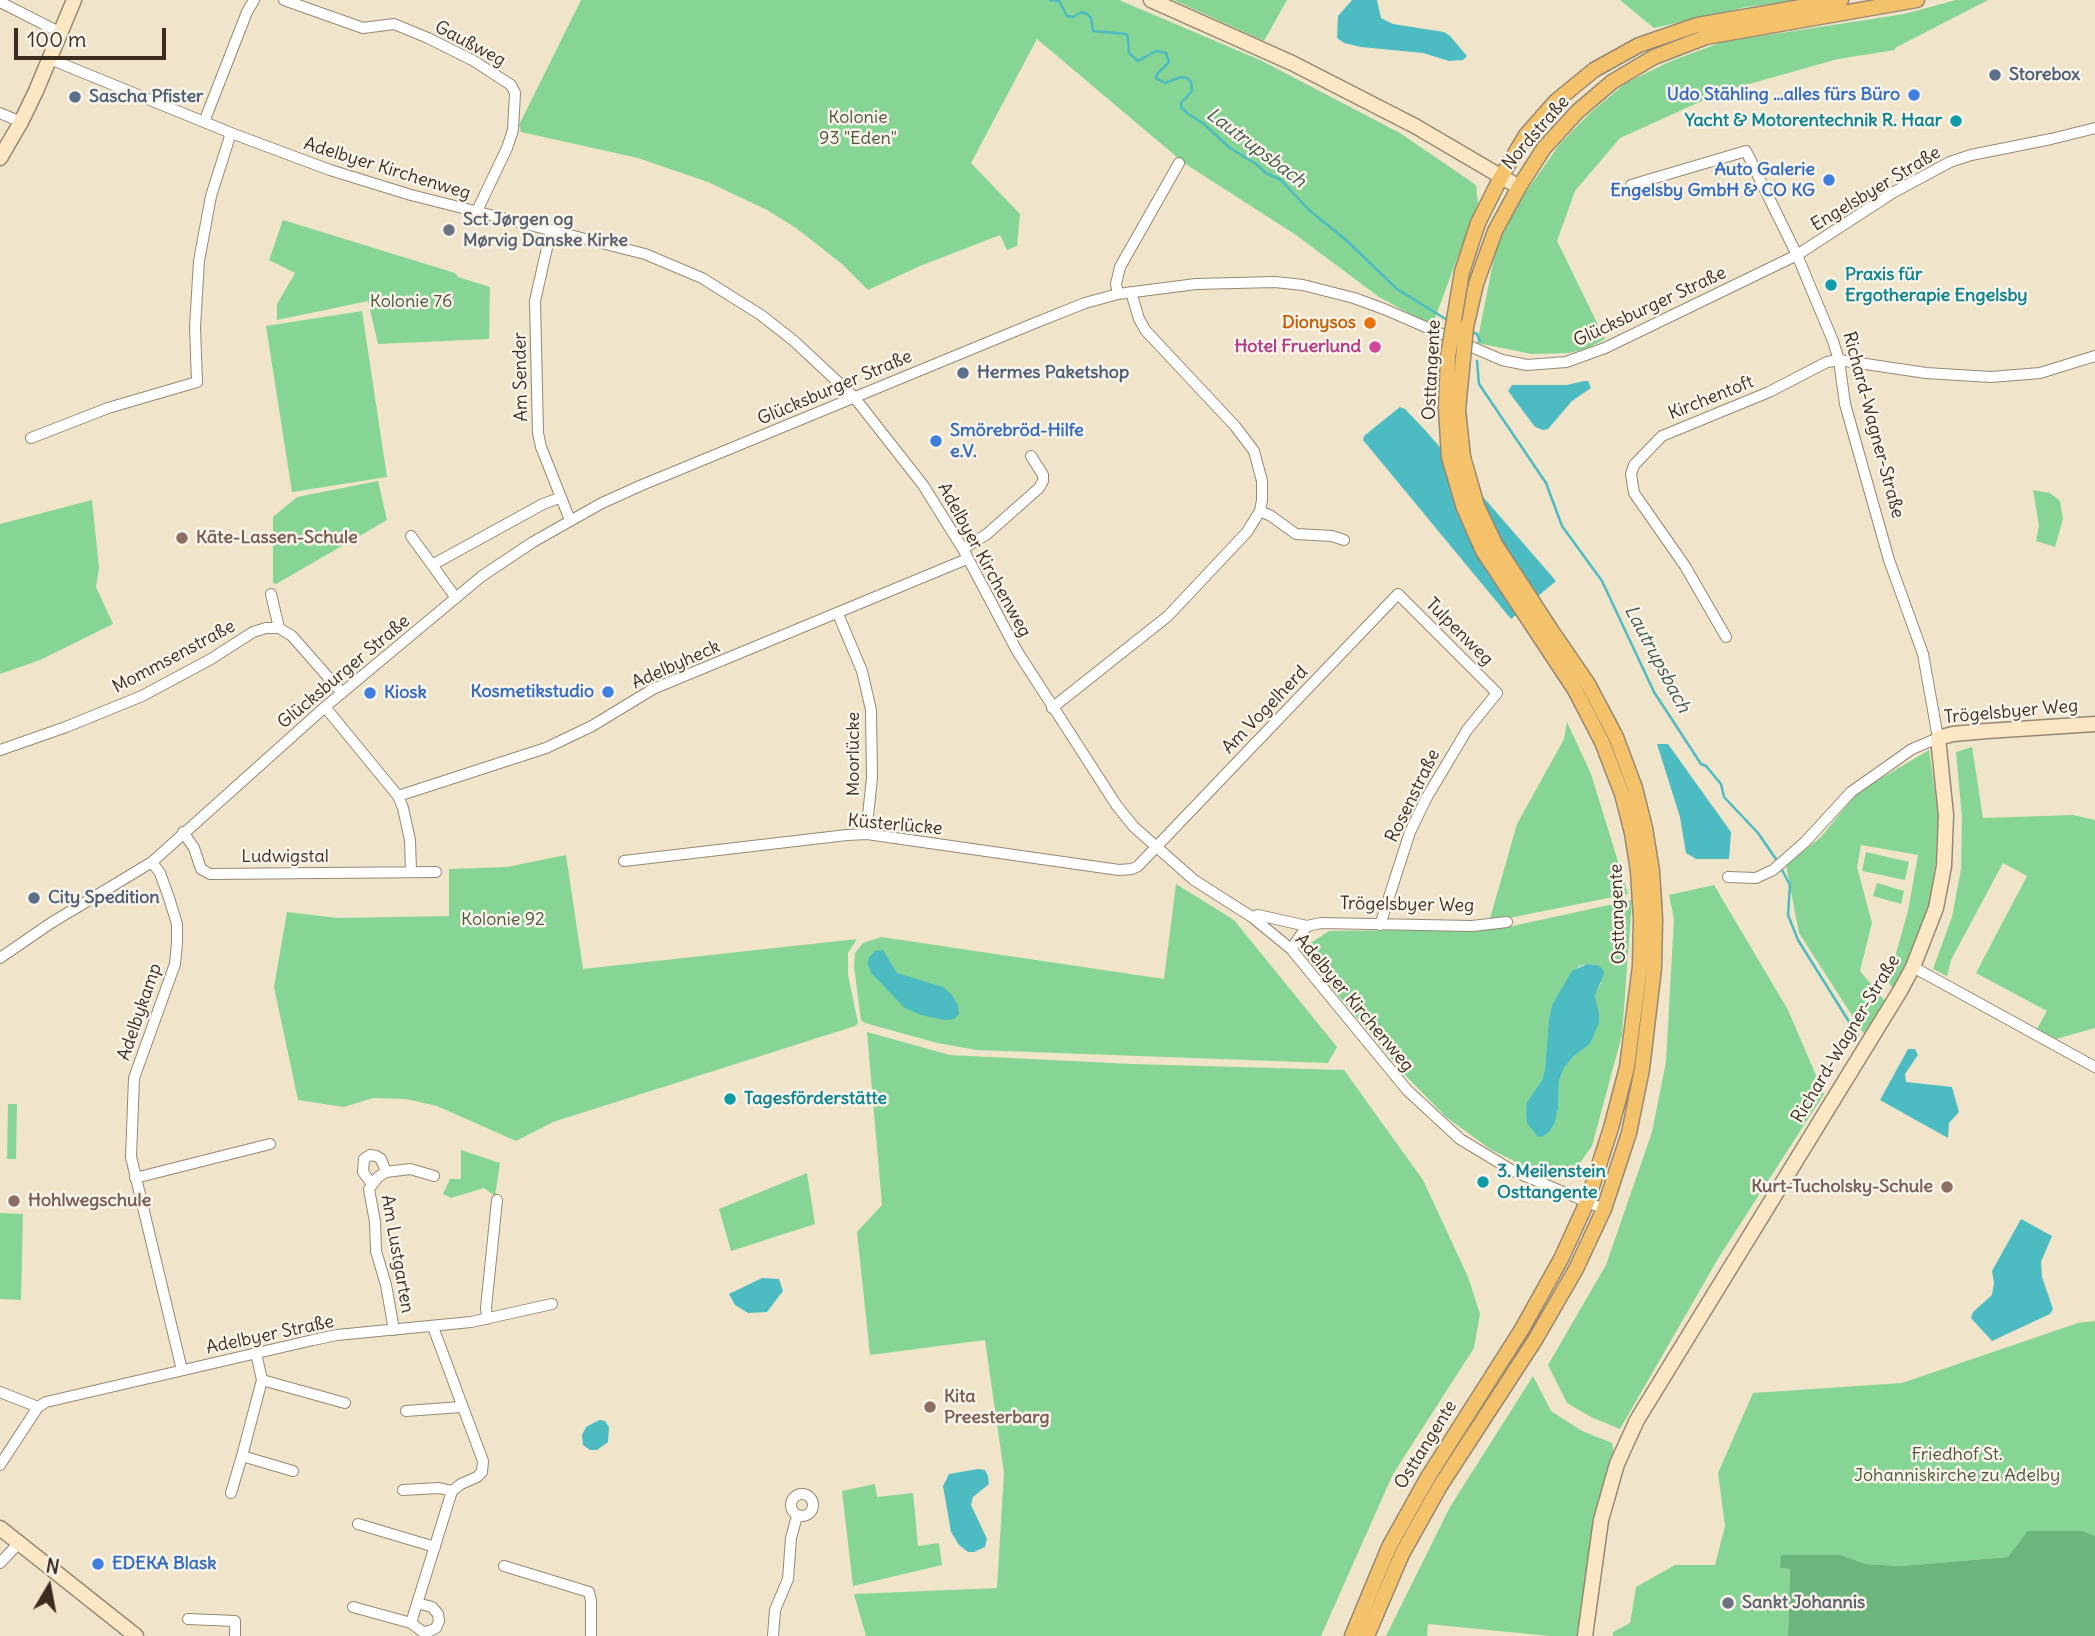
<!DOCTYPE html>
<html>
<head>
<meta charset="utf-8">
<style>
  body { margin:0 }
  #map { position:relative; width:2095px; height:1636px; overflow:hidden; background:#f0e5ca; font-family:Delius,sans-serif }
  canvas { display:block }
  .north { position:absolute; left:14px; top:1552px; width:70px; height:70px; -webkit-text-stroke:5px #f7f3e8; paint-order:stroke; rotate:10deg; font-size:19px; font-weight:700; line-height:28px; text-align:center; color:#3b2a1e }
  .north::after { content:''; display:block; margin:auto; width:24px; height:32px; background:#3b2a1e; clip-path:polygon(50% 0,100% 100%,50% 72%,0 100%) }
  .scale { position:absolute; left:14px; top:28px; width:152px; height:32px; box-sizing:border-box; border:4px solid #3b2a1e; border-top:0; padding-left:9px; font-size:21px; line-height:24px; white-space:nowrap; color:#3b2a1e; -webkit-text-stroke:5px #f7f3e8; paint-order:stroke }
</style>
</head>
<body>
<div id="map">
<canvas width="2095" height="1636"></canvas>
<div class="north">N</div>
<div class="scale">100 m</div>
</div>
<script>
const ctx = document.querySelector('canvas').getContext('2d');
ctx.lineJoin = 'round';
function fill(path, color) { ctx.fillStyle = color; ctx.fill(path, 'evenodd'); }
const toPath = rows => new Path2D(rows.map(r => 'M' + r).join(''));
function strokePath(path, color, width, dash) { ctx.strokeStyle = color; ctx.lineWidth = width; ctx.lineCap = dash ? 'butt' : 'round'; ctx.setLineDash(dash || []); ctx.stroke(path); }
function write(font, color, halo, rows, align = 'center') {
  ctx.font = font + ' Delius,sans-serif'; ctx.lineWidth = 5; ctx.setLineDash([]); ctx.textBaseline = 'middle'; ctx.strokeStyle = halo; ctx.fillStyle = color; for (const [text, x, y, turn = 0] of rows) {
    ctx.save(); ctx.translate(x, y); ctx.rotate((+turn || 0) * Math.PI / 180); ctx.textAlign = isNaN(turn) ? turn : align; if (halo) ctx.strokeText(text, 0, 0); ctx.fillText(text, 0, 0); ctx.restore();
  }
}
fill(toPath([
  [581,0,1119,0,1260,60,1400,133,1476,185,1478,203,1432,326,1379,297,1296,235,1184,163,1037,39,971,163,1020,214,1017,246,1007,250,1000,235,920,266,868,290,842,264,796,228,767,210,708,182,638,158,521,132,519,125],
  [1174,0,1287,0,1264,41],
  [1620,0,1795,0,1746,7,1654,28],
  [1956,0,1988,0,1895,48,1895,50,1838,59,1724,91,1620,138,1575,191,1557,241,1605,339,1588,348,1569,353,1532,354,1477,343,1496,248,1517,205,1559,145,1591,112,1626,83,1671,61,1722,42,1904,14],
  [283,220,455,273,458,277,490,287,489,339,378,344,368,301,277,320,277,304,295,273,269,260],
  [362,311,387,477,292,492,266,326],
  [378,481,387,520,276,584,273,583,273,517,297,497],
  [2033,490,2050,493,2060,501,2063,519,2055,547,2036,541,2039,526],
  [92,500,99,568,96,587,113,624,40,660,0,674,0,524],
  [1567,722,1591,774,1628,894,1489,922,1517,824,1564,739],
  [1972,747,1983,818,2073,815,2095,820,2095,1028,2056,1039,2037,1029,2047,1011,1976,973,2027,876,2003,863,1951,960,1947,976,1933,969,1952,917,1961,869,1962,818,1956,752],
  [1929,750,1938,813,1936,861,1929,905,1907,961,1893,988,1888,982,1908,911,1918,855,1861,845,1857,867,1872,923,1860,971,1885,1001,1864,1034,1799,933,1786,865,1820,838,1858,792],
  [1866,852,1909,862,1905,880,1862,871],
  [566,855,583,969,857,939,848,953,848,975,858,1023,855,1026,553,1122,516,1141,437,1106,406,1099,373,1098,344,1107,298,1100,274,987,287,912,338,918,449,916,449,869,507,867],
  [1877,883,1904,891,1901,904,1873,896],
  [1176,884,1234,920,1337,1047,1328,1063,977,1050,937,1043,865,1023,861,1020,854,967,855,953,863,943,881,937,1164,979],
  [1714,885,1788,1010,1824,1094,1719,1257,1620,1429,1591,1417,1567,1403,1548,1365,1606,1265,1652,1132,1666,1062,1674,919,1669,895],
  [1632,900,1622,1035,1592,1146,1580,1163,1560,1174,1534,1171,1490,1149,1446,1117,1405,1075,1306,957,1303,948,1329,931,1487,929,1508,927],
  [1587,964,1597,965,1601,983,1595,996,1599,1012,1590,1044,1573,1057,1564,1068,1559,1081,1558,1109,1555,1123,1550,1131,1544,1136,1527,1102,1542,1080,1545,1069,1549,1018,1552,1005,1579,966],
  [867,1032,950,1055,1132,1064,1344,1070,1423,1180,1468,1277,1480,1314,1474,1348,1393,1474,1321,1636,866,1636,854,1594,997,1588,1004,1473,985,1340,870,1355,857,1232,882,1205],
  [8,1104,17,1104,16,1159,7,1159],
  [461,1150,500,1163,495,1196,484,1188,451,1198,443,1194,450,1179,461,1179],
  [807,1173,815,1224,731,1251,719,1209],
  [0,1213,23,1214,21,1300,0,1299],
  [2095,1321,2095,1536,2083,1531,2008,1557,1901,1566,1866,1564,1841,1555,1782,1555,1780,1568,1790,1569,1788,1636,1613,1636,1613,1632,1630,1623,1636,1587,1675,1565,1715,1565,1725,1526,1718,1473,1753,1393,1902,1383,2078,1323],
  [1533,1376,1551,1411,1582,1431,1612,1443,1614,1454,1591,1535,1578,1636,1549,1636,1428,1624,1427,1636,1386,1636,1450,1507],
  [875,1484,877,1497,913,1493,918,1546,939,1543,942,1565,853,1586,842,1491]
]), '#86d595');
fill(toPath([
  [2028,1531,2083,1531,2095,1536,2095,1636,1788,1636,1790,1569,1780,1568,1781,1555,1841,1555,1866,1564,1901,1566,2008,1557]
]), '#6cb67e');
fill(toPath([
  [1352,0,1377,0,1381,18,1393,24,1444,32,1450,36,1467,56,1463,60,1449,61,1423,53,1361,47,1344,43,1337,38,1338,16],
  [1584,381,1588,381,1591,388,1572,401,1548,429,1543,430,1535,427,1508,391,1512,385,1567,385],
  [1400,407,1405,409,1425,430,1556,581,1511,619,1363,440,1364,436],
  [1657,744,1668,744,1731,832,1729,859,1696,859,1686,853,1680,817],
  [883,950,897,973,943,987,952,995,958,1005,959,1014,954,1019,944,1020,921,1015,905,1008,899,1002,871,973,868,964,869,957,875,951],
  [1587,964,1597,965,1603,969,1604,974,1595,996,1599,1012,1599,1023,1590,1044,1573,1057,1564,1068,1559,1081,1558,1109,1555,1123,1550,1131,1544,1136,1538,1137,1527,1123,1526,1113,1527,1102,1542,1080,1545,1069,1549,1018,1552,1005,1572,971],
  [1908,1049,1915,1049,1918,1055,1905,1074,1906,1082,1952,1087,1959,1112,1949,1123,1948,1138,1880,1100],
  [2021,1219,2052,1236,2041,1262,2042,1277,2053,1309,2050,1314,1992,1341,1971,1318,1973,1312,1992,1295,1994,1283,1992,1271],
  [762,1278,779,1279,783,1291,767,1312,748,1313,735,1305,729,1294],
  [599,1420,605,1421,609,1427,608,1442,597,1450,590,1450,583,1445,582,1435,586,1427],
  [978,1469,985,1470,988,1476,989,1484,973,1497,971,1505,987,1539,985,1547,974,1552,968,1552,959,1545,951,1532,943,1486,949,1474]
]), '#4dbcc2');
strokePath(toPath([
  [1050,0,1059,1,1067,16,1073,17,1082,12,1087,14,1091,18,1093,31,1126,34,1128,37,1129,53,1138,61,1156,51,1166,53,1169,62,1157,74,1156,78,1165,83,1181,77,1187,78,1191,82,1192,91,1181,103,1181,107,1187,113,1204,124,1230,148,1256,164,1266,173,1281,180,1309,210,1345,239,1397,289,1449,321],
  [1470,331,1477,334,1480,341],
  [1477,361,1479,384,1546,483,1562,526,1602,581,1654,692,1701,764,1706,766,1721,784,1724,797,1758,833,1778,862],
  [1781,868,1790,885,1788,915,1798,940,1858,1036]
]), '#4dbcc2', 2.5);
const street = toPath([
  [284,0,363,28,394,24,428,38,474,61,511,85,515,93,513,130,507,148,476,213],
  [0,2,61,33],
  [50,59,231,133,330,170,411,195,645,254,702,278,761,315,794,341,854,397,923,485,963,549,1017,651,1117,806,1134,827,1194,880,1252,917,1291,949,1407,1090,1460,1139,1513,1171,1604,1209],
  [0,113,21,122],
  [204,122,247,12,254,0],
  [1631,185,1746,151,1797,255,1833,341,1839,360,1845,404,1889,560,1923,654,1938,738,1912,749,1851,792,1805,842,1773,870,1756,878,1728,877],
  [551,230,535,301,538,433,541,447,570,520],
  [1118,294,1116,284,1120,267,1179,163],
  [31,438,108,408,197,382,195,327,199,261,211,196,231,133],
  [1260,511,1271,516,1296,534,1332,536,1344,540],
  [411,536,456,598],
  [963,549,987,534,1039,488,1043,481,1043,475,1031,456],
  [432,565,543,504,559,498],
  [271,594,279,628],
  [838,614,862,671,871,710,872,778,868,815],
  [1726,637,1685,566,1634,493,1631,474,1634,465,1662,436,1769,392,1827,362,1839,360,1926,373,1991,377,2040,373,2095,356],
  [325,707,398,796,403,808,410,840,411,872],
  [1052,708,1168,616,1247,532,1260,511,1262,500,1262,481,1254,451,1235,426,1146,331,1139,319,1131,292],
  [0,750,66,727,142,696,211,659,253,632,266,628,279,628,292,636,342,693],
  [398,796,546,748,592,726,653,689,967,559],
  [183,832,194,848,201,869,210,874,436,872],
  [624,861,847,835,867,834,1119,870,1132,869,1138,866,1398,594,1497,693,1467,730,1427,797,1410,832,1380,925],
  [152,862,160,873,169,898,177,924,177,943,175,964,134,1078,131,1157,182,1370],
  [1252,917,1258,915,1307,926,1321,923,1472,926,1507,922],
  [1291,949,1307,926],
  [0,958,51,923,152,862,325,707,482,576,533,542,602,503,642,485,1030,325,1085,303,1118,294,1196,284,1275,282,1303,285,1354,298,1384,309,1502,360,1527,365,1566,362,1605,348,1797,255,1894,192,1950,162,1971,155,2051,139,2095,128],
  [1913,967,2095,1067],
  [135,1178,270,1144],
  [372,1184,363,1172,364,1159,370,1155,376,1156,381,1159,386,1172],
  [487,1319,486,1308,497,1200],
  [394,1330,386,1285,376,1251,375,1222,369,1189,378,1177,386,1172,410,1169,434,1176],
  [262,1380,345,1403],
  [0,1392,38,1407],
  [406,1411,461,1407],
  [242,1456,262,1380,256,1353],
  [0,1465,38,1407,46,1402,313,1340,337,1335,471,1322,552,1304],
  [403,1490,439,1488,452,1491],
  [231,1493,242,1456,293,1471],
  '791 1505a11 11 0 1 1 22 0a11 11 0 1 1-22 0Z',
  [358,1524,435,1547],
  [0,1563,19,1543],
  [504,1566,589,1592,591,1601,591,1636],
  [353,1607,411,1623,423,1632,430,1631,436,1628,439,1621,438,1614,432,1607,417,1603],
  [188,1619,235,1621,235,1636],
  [411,1623,452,1491,461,1484,477,1477,482,1472,483,1461,433,1327],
  [773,1636,775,1610,788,1579,791,1538,797,1516]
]);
const secondary = toPath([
  [1151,0,1292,63,1415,126,1519,187],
  [0,158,21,122,36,91,74,0],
  [0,1528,136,1636],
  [1585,1636,1601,1520,1617,1464,1637,1420,1900,991,1913,967,1936,908,1944,866,1946,815,1938,738,1953,734,1987,731,2095,724]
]);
const primary = toPath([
  [1478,223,1501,177,1526,135,1555,102,1594,70,1639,45,1697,25,1841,0],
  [1466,327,1476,284,1495,231,1519,187,1544,148,1578,111,1612,82,1654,57,1706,37,1917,0],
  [1352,1636,1389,1547,1428,1477,1522,1329,1561,1259,1587,1202,1611,1128,1627,1067,1640,966,1641,919,1638,871,1632,833,1622,794,1602,742,1575,690,1540,637],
  [1367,1636,1402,1554,1440,1486,1535,1340,1576,1269,1604,1209,1629,1133,1642,1069,1654,968,1655,919,1652,871,1645,828,1635,788,1616,737,1588,684,1551,630]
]);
strokePath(street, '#968874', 12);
strokePath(secondary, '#968874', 17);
strokePath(primary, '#968874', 17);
strokePath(street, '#fff', 10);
strokePath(secondary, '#fbe7c3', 14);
strokePath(primary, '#f4c26a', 14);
const primaryBridge = toPath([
  [1478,223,1462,272,1448,356,1446,408,1449,457,1464,508,1483,551,1540,637],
  [1466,327,1458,410,1463,457,1477,506,1495,544,1551,630]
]);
strokePath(primaryBridge, '#968874', 17, []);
strokePath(primaryBridge, '#f4c26a', 14);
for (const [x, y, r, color] of [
  [1995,75,7,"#5c6f8a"],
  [1914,95,7,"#3f7fe0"],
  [75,97,7,"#5c6f8a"],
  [1956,121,7,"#0f9aa8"],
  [1829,180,7,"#3f7fe0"],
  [449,230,7,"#6b7280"],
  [1831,285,7,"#0f9aa8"],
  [1370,323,7,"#e8710a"],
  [1375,347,7,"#d1479c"],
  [963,373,7,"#5c6f8a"],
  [936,441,7,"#3f7fe0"],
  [182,538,7,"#8d6e63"],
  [608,692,7,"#3f7fe0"],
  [370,693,7,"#3f7fe0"],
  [34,898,7,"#5c6f8a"],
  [730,1099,7,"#0f9aa8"],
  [1483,1182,7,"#0f9aa8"],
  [1947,1187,7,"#8d6e63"],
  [14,1201,7,"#8d6e63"],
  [930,1407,7,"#8d6e63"],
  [98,1564,7,"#3f7fe0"],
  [1728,1603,7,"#6b7280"]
]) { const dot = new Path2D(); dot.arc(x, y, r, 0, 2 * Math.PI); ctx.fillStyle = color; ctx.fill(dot); strokePath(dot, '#f7f3e8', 2.5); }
write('18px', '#3b2a1e', '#f7f3e8', [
  ["Gaußweg",470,44,28],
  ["Nordstraße",1536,133,-49],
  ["Adelbyer Kirchenweg",387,169,17],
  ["Engelsbyer Straße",1876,189,-31],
  ["Glücksburger Straße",1650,307,-25],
  ["Osttangente",1432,370,-87],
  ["Am Sender",521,377,-91],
  ["Glücksburger Straße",835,388,-23],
  ["Kirchentoft",1711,398,-22],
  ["Richard-Wagner-Straße",1873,425,75],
  ["Adelbyer Kirchenweg",984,560,61],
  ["Tulpenweg",1459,632,45],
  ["Mommsenstraße",174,657,-28],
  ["Adelbyheck",676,665,-24],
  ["Glücksburger Straße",344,672,-40],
  ["Am Vogelherd",1265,710,-46],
  ["Trögelsbyer Weg",2011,712,-5],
  ["Moorlücke",854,754,-90],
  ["Rosenstraße",1413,796,-64],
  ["Küsterlücke",895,825,5],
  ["Ludwigstal",285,857],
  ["Trögelsbyer Weg",1407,905,1],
  ["Osttangente",1618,914,-92],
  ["Adelbyer Kirchenweg",1354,1003,50],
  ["Adelbykamp",140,1012,-71],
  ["Richard-Wagner-Straße",1846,1039,-59],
  ["Am Lustgarten",397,1254,80],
  ["Adelbyer Straße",270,1335,-12],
  ["Osttangente",1426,1445,-58]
]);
write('bold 18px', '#4e5e75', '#f7f3e8', [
  ["Storebox",2009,75],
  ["Sascha Pfister",89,97],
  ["Hermes Paketshop",977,373],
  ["City Spedition",48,898]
], 'left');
write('bold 18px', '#366cbe', '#f7f3e8', [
  ["Udo Stähling …alles fürs Büro",1900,95],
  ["Auto Galerie",1815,170],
  ["Engelsby GmbH & CO KG",1815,191],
  ["Smörebröd-Hilfe",950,431,"left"],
  ["e.V.",950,452,"left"],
  ["Kosmetikstudio",594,692],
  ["Kiosk",384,693,"left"],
  ["EDEKA Blask",112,1564,"left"]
], 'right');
write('18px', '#4e553c', '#f7f3e8', [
  ["Kolonie",858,118],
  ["93 \"Eden\"",858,139],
  ["Kolonie 76",411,302],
  ["Kolonie 92",503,920],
  ["Friedhof St.",1957,1455],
  ["Johanniskirche zu Adelby",1957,1476]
]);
write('bold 18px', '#0d838f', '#f7f3e8', [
  ["Yacht & Motorentechnik R. Haar",1942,121,"right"],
  ["Praxis für",1845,275],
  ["Ergotherapie Engelsby",1845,296],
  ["Tagesförderstätte",744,1099],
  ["3. Meilenstein",1497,1172],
  ["Osttangente",1497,1193]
], 'left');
write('bold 18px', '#5b616d', '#f7f3e8', [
  ["Sct Jørgen og",463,220],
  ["Mørvig Danske Kirke",463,241],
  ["Sankt Johannis",1742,1603]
], 'left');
write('bold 18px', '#c56008', '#f7f3e8', [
  ["Dionysos",1356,323]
], 'right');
write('bold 18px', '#b23c85', '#f7f3e8', [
  ["Hotel Fruerlund",1361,347]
], 'right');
write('bold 18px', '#785e54', '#f7f3e8', [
  ["Käte-Lassen-Schule",196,538],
  ["Kurt-Tucholsky-Schule",1933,1187,"right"],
  ["Hohlwegschule",28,1201],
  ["Kita",944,1397],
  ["Preesterbarg",944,1418]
], 'left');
write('italic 19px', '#40564f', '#f7f3e8', [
  ["Lautrupsbach",1256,148,37],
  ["Lautrupsbach",1657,659,62]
]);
</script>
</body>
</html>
